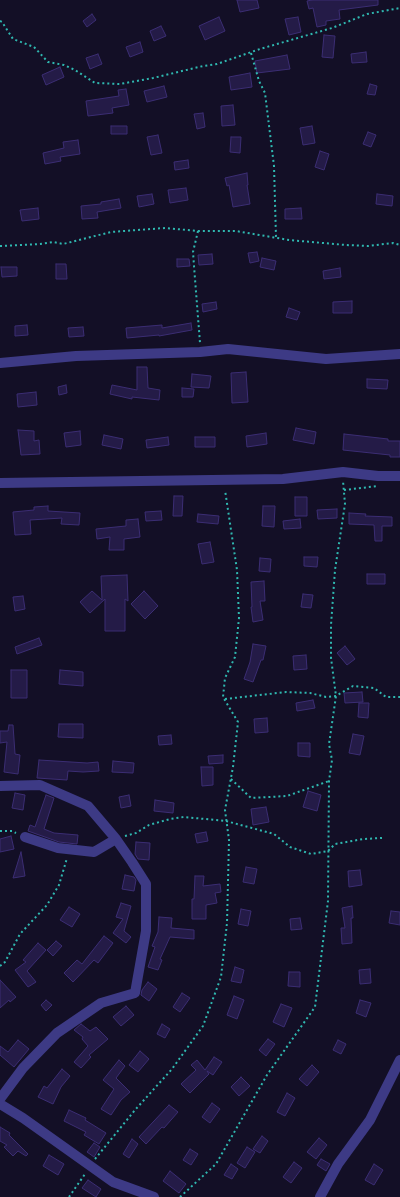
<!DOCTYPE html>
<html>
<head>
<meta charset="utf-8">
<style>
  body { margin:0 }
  canvas { display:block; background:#130f26 }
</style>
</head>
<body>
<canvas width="400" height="1197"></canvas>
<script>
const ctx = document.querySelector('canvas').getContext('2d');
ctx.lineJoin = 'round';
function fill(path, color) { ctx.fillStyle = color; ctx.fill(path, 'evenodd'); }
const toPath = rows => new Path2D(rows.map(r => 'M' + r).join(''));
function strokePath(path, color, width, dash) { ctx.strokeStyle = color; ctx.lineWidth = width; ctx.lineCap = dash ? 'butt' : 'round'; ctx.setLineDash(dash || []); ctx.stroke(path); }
const building = toPath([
  [237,0,257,0,259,8,240,12,237,0],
  [312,0,378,0,378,5,339,10,340,19,326,21,326,25,317,27,313,8,309,9,307,1,312,0],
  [92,14,96,20,87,27,83,21,92,14],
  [219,17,225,31,205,40,199,26,219,17],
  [298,17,301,32,289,35,285,19,298,17],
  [161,26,166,36,154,41,150,31,161,26],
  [324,35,335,36,333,58,322,57,324,35],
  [140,42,143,52,130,57,126,47,140,42],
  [366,52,367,62,352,63,351,54,366,52],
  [98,54,102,64,90,69,86,58,98,54],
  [287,55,290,69,257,73,255,61,287,55],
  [60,67,64,77,46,85,42,75,60,67],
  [250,73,252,87,231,90,229,77,250,73],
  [370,84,377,86,375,95,367,94,370,84],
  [164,86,167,97,147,102,144,91,164,86],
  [126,89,129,105,112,108,113,113,88,116,86,101,119,96,118,90,126,89],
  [233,105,235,125,222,126,221,106,233,105],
  [203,113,205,127,197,129,194,114,203,113],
  [111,126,127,126,127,134,111,134,111,126],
  [312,126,315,143,303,145,300,128,312,126],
  [368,132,376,135,371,147,363,144,368,132],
  [158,135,162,153,151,155,147,137,158,135],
  [231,137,241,137,240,153,230,152,231,137],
  [78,140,80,154,60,157,61,161,45,164,43,153,64,148,63,142,78,140],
  [320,151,329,154,324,170,315,167,320,151],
  [188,160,189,168,175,170,174,162,188,160],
  [247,173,248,185,247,185,250,204,233,207,229,185,227,186,225,178,247,173],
  [186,188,188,200,170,203,168,190,186,188],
  [152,194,154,204,139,207,137,196,152,194],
  [377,194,393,196,392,206,376,204,377,194],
  [119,199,121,208,97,212,98,218,82,219,81,206,101,204,101,202,119,199],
  [38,208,39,219,22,221,20,210,38,208],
  [301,208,302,219,285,219,285,209,301,208],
  [257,252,259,261,250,263,248,253,257,252],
  [212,254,213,264,199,265,198,255,212,254],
  [262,258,276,261,274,270,260,267,262,258],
  [177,259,189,259,190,266,177,267,177,259],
  [56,264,66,264,67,279,56,279,56,264],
  [1,267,17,267,17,276,2,277,1,267],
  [340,268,341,277,324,279,323,271,340,268],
  [352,301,352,313,333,313,333,302,352,301],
  [216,302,217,309,203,312,202,304,216,302],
  [289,308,300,312,297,320,286,317,289,308],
  [191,323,192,330,159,336,159,335,127,338,126,328,162,325,162,328,191,323],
  [27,325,28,335,15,336,15,326,27,325],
  [83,327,84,336,69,337,68,328,83,327],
  [137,367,147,367,148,388,160,390,159,400,132,397,132,399,110,394,112,385,137,390,137,367],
  [246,372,248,402,232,403,231,373,246,372],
  [192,374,211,376,209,388,191,387,192,374],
  [367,379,388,380,387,389,367,388,367,379],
  [66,385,67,393,59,395,58,387,66,385],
  [182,388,194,389,193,397,182,397,182,388],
  [36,392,37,405,18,407,17,394,36,392],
  [296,428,316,432,314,444,293,440,296,428],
  [18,430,34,431,34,441,39,440,40,454,21,455,18,430],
  [80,431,81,445,66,447,64,433,80,431],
  [266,433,267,444,247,447,246,436,266,433],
  [344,434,388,439,388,441,400,441,400,457,390,457,390,455,343,450,344,434],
  [104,435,123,439,121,449,102,445,104,435],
  [168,437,169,445,147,448,146,440,168,437],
  [195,437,215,437,215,447,195,447,195,437],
  [174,496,183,496,182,516,173,516,174,496],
  [295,497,307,497,307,516,295,516,295,497],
  [48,506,48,511,80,513,79,525,61,524,62,518,30,520,31,534,15,535,13,512,34,510,34,507,48,506],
  [263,506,275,506,274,527,262,526,263,506],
  [337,509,337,518,318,519,317,510,337,509],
  [161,511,162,520,146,521,145,512,161,511],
  [349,513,366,514,365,516,392,517,392,526,382,526,382,541,375,541,374,525,349,524,349,513],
  [198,514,219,516,218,524,197,522,198,514],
  [138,519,140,537,124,539,124,550,109,550,110,537,97,539,96,529,126,526,126,520,138,519],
  [300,519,301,528,284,529,283,521,300,519],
  [210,542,214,562,202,564,198,544,210,542],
  [304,557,318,557,317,567,304,566,304,557],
  [260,558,271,559,270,572,259,571,260,558],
  [367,574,385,574,385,584,367,584,367,574],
  [127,575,128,601,125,599,125,631,105,631,105,599,90,613,80,602,92,591,102,600,101,576,127,575],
  [264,581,265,601,260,601,263,620,253,622,251,607,252,607,251,582,264,581],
  [144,591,158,606,145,619,131,604,144,591],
  [303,594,313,595,311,608,301,607,303,594],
  [23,596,25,609,15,611,13,597,23,596],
  [39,638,42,645,17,654,15,647,39,638],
  [253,644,266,646,263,660,261,660,253,682,244,679,250,662,253,644],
  [345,646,355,659,347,665,337,653,345,646],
  [306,655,307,669,294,670,293,656,306,655],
  [11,670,27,670,27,698,11,698,11,670],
  [60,670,83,672,83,686,59,684,60,670],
  [362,692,363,702,345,703,344,693,362,692],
  [313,700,315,708,297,711,296,703,313,700],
  [359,703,369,703,368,718,358,717,359,703],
  [267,718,268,732,255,733,254,719,267,718],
  [59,724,83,724,83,738,58,737,59,724],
  [9,725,13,725,15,754,20,755,18,774,4,772,7,742,0,743,0,731,8,731,9,725],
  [353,734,364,736,360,755,349,753,353,734],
  [171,735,172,744,159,745,158,736,171,735],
  [298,743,310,743,310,757,298,756,298,743],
  [223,755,223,763,209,764,208,756,223,755],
  [39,760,87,763,98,762,99,771,83,772,68,771,67,780,37,778,39,760],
  [113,761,134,763,133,773,112,772,113,761],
  [201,767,213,767,213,785,202,786,201,767],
  [308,791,321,795,317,811,303,807,308,791],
  [15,793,25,795,23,810,12,808,15,793],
  [46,795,54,798,44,829,54,833,78,835,77,844,59,842,28,831,30,825,35,827,46,795],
  [129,795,131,806,121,808,119,797,129,795],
  [155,800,174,803,173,813,154,811,155,800],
  [266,807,269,822,253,825,251,809,266,807],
  [206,832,208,841,197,843,195,834,206,832],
  [11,836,14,849,0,852,0,839,11,836],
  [136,842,150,843,149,860,138,859,135,854,136,842],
  [21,852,25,876,13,878,21,852],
  [246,867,257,869,254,884,243,882,246,867],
  [360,870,362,885,349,887,348,871,360,870],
  [125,875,134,877,136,880,134,891,122,889,125,875],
  [195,876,204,876,203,886,220,884,221,892,215,893,217,903,206,905,206,919,192,919,192,899,194,899,195,876],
  [121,903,131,906,124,931,131,937,126,943,113,933,123,919,116,917,121,903],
  [352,906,353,918,351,918,352,943,342,944,341,928,345,928,342,908,352,906],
  [69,907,80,914,72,927,60,920,69,907],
  [241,909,251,911,248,926,238,924,241,909],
  [391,911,400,912,400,925,389,923,391,911],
  [159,917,172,918,171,928,194,930,194,939,170,937,160,959,162,960,158,970,148,967,155,947,152,946,158,932,159,917],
  [300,918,302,929,291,930,290,919,300,918],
  [104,936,113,943,98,963,94,960,73,982,64,973,77,960,82,964,104,936],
  [56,941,62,946,53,956,47,950,56,941],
  [38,943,46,950,27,971,36,982,28,987,15,970,26,962,23,960,38,943],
  [235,967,244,970,241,983,231,981,235,967],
  [370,969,371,983,360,984,359,970,370,969],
  [289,972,300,972,300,987,288,986,289,972],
  [0,980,16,997,10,1002,9,1000,0,1008,0,980],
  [148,982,157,989,149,1001,141,995,142,990,148,982],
  [182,993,190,998,180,1012,173,1007,182,993],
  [234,996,244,1000,237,1019,227,1015,234,996],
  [46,1000,52,1005,46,1011,41,1005,46,1000],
  [360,1000,371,1003,366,1017,356,1013,360,1000],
  [281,1004,292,1008,284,1027,273,1022,281,1004],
  [126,1006,134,1015,121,1026,113,1017,126,1006],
  [81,1024,90,1031,96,1027,108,1039,89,1055,91,1057,81,1068,74,1062,88,1046,82,1039,83,1037,74,1030,81,1024],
  [162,1024,170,1029,165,1038,157,1034,162,1024],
  [268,1039,275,1044,266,1056,259,1050,268,1039],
  [18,1040,29,1049,14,1067,0,1055,0,1046,8,1052,18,1040],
  [338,1040,346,1044,341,1054,333,1050,338,1040],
  [140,1051,149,1059,138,1072,129,1065,140,1051],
  [214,1057,222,1062,213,1075,207,1071,209,1074,190,1093,181,1084,196,1070,191,1065,197,1060,205,1070,214,1057],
  [119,1060,125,1066,116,1078,130,1092,121,1100,111,1115,101,1109,114,1089,103,1080,119,1060],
  [312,1065,319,1072,307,1086,299,1079,312,1065],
  [62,1069,70,1076,61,1087,53,1104,38,1097,44,1086,47,1088,62,1069],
  [241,1077,250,1086,239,1096,231,1087,241,1077],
  [287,1093,295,1098,285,1116,277,1112,287,1093],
  [212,1103,220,1109,210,1123,202,1117,212,1103],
  [169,1105,178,1112,164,1128,162,1127,146,1144,139,1137,169,1105],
  [69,1110,86,1118,85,1120,106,1133,99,1144,84,1135,86,1132,64,1121,69,1110],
  [0,1127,10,1133,9,1135,28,1154,26,1156,18,1151,13,1156,4,1147,7,1145,0,1141,0,1127],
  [262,1136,268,1141,260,1153,253,1149,262,1136],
  [319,1138,327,1145,316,1159,307,1152,319,1138],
  [132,1139,138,1144,129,1158,123,1154,132,1139],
  [94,1143,100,1147,94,1157,87,1152,94,1143],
  [247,1147,255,1152,245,1168,237,1163,247,1147],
  [190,1149,198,1154,191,1165,183,1160,190,1149],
  [49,1155,64,1164,58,1175,43,1166,49,1155],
  [321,1159,330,1164,326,1171,317,1165,321,1159],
  [294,1162,302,1168,291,1183,283,1177,294,1162],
  [231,1164,238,1169,232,1179,224,1175,231,1164],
  [374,1164,383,1170,374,1185,365,1180,374,1164],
  [170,1171,186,1184,179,1193,163,1181,170,1171],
  [88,1180,101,1189,96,1197,82,1188,88,1180]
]);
fill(building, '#241b47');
strokePath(building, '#3b2d73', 1);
strokePath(toPath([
  [0,21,2,22,13,39,34,47,48,62,64,65,75,70,95,83,120,84,153,78,203,66,217,64,260,49,332,28,367,14,400,8],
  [251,53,259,81,265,93,274,166,276,237],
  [198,231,193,252,194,266,200,343],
  [0,246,40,244,53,242,63,244,111,232,165,228,198,231,236,231,289,240,346,245,368,246,393,243,400,245],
  [344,490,378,486],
  [225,699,286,692,310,693,326,697,336,696,353,686,374,688,386,697,400,697],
  [231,779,251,798,287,796,329,781],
  [0,831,12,831,16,833],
  [125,836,136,833,149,825,170,819,184,817,226,821,274,834,290,847,311,854,328,851,335,844,363,839,382,838],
  [0,966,5,962,20,934,47,905,59,885,67,858],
  [95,1159,135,1110,172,1069,203,1026,221,977,227,923,229,840,225,810,233,767,238,722,223,697,225,678,235,657,239,618,237,570,225,490],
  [69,1197,85,1174],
  [180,1197,216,1164,267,1075,315,1007,328,901,329,781,332,760,329,744,336,696,331,658,331,625,335,570,345,504,343,481]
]), '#2fb8b0', 2, [2, 3]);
strokePath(toPath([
  [0,363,76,356,200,352,228,349,326,359,400,354],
  [0,483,283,479,343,472,378,476,400,476],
  [0,786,40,785,88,806,116,839,132,862,146,884,146,931,135,993,101,1003,57,1033,23,1068,0,1099],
  [25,837,58,848,94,852,116,839],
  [0,1104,23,1118,113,1182,154,1197],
  [320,1197,338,1164,370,1120,400,1060]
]), '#3d3a85', 10);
</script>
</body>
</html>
